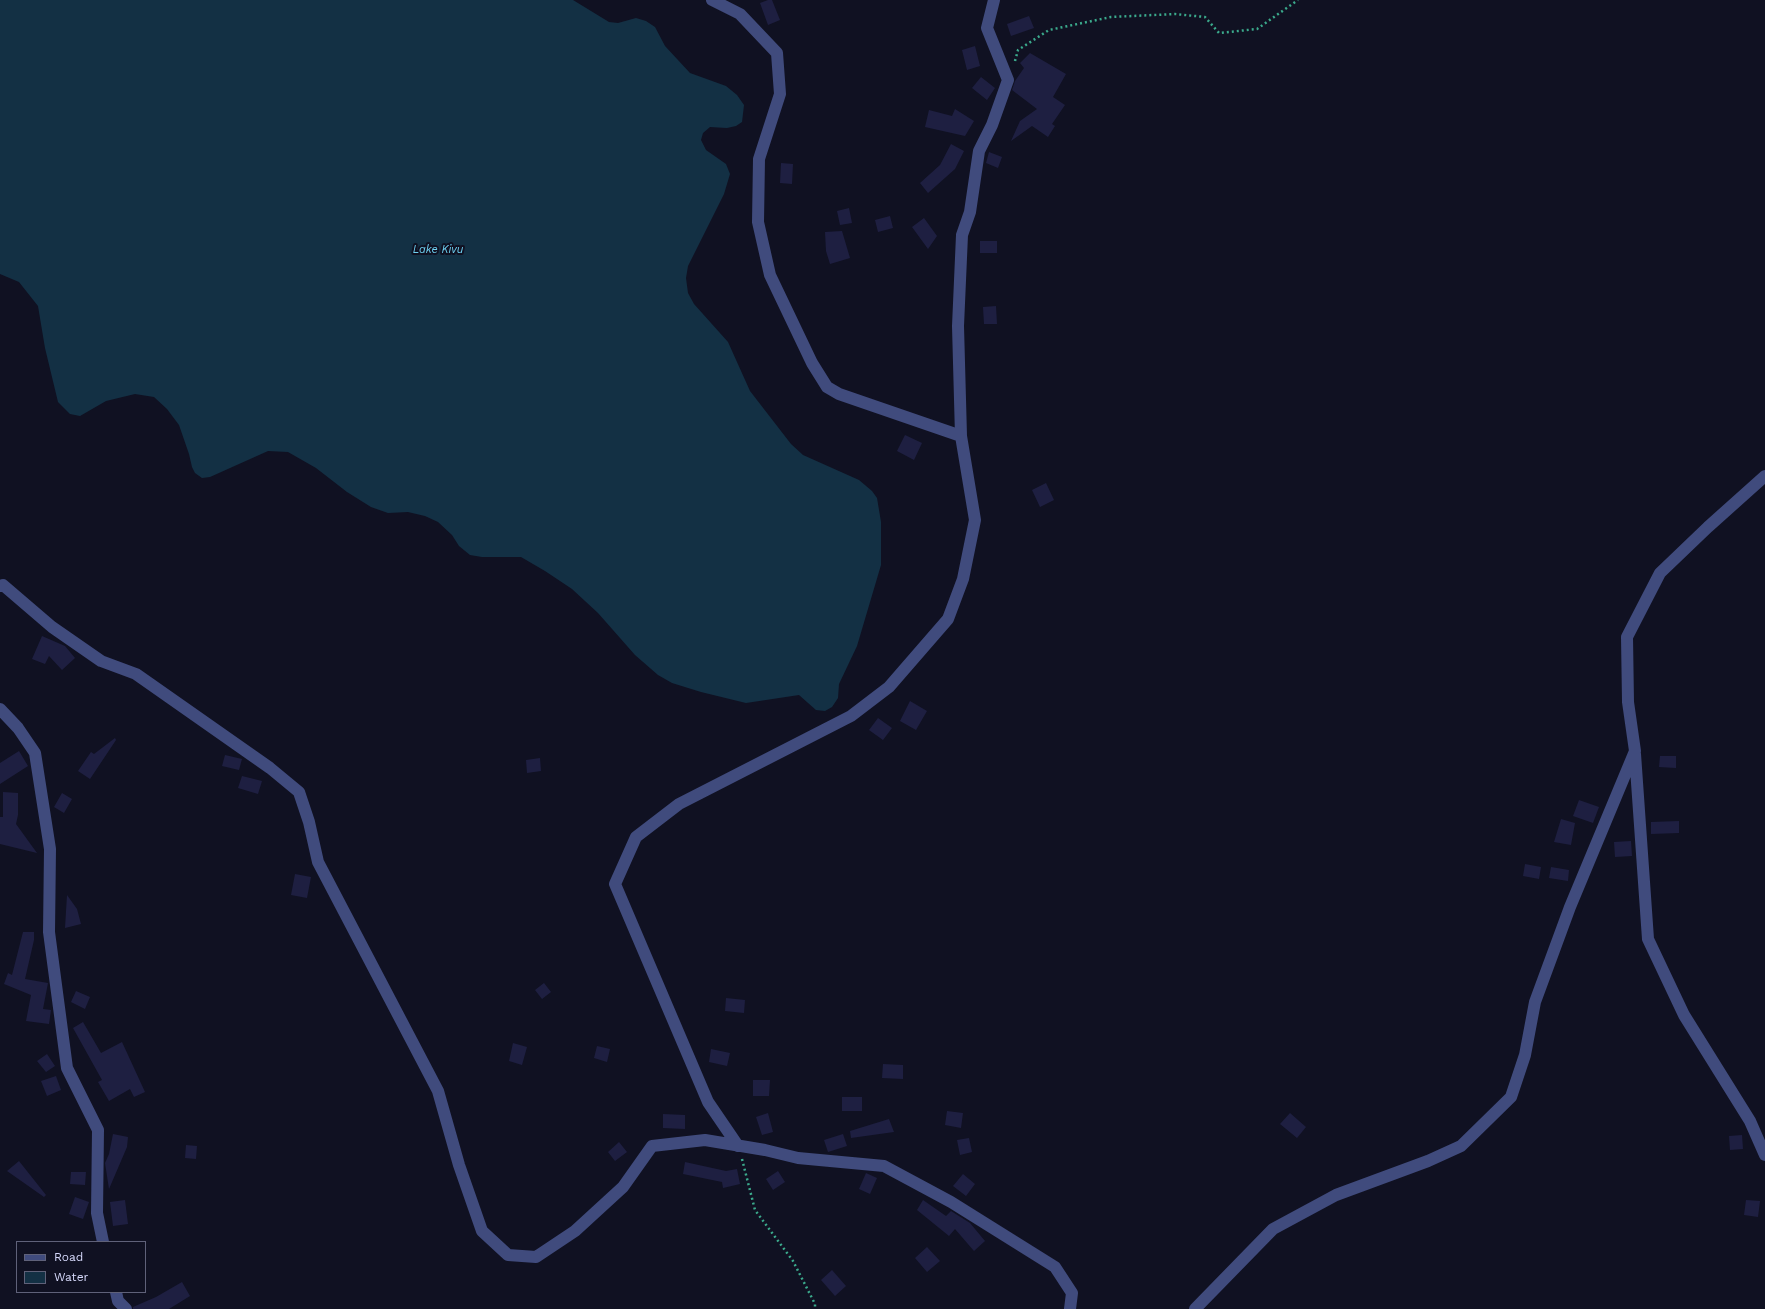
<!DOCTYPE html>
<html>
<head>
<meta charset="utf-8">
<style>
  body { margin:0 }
  #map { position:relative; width:1765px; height:1309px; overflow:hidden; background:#101122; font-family:"Work Sans",sans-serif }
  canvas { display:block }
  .legend { position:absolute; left:16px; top:1241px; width:130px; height:52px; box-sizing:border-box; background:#101122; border:1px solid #5f6179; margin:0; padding:5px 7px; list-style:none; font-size:12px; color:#d6d9fb }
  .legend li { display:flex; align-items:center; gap:8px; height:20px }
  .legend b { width:20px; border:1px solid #5f6179 }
</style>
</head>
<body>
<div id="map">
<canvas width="1765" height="1309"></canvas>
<ul class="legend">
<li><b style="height:5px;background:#404b7d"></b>Road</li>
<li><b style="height:11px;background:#133044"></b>Water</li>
</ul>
</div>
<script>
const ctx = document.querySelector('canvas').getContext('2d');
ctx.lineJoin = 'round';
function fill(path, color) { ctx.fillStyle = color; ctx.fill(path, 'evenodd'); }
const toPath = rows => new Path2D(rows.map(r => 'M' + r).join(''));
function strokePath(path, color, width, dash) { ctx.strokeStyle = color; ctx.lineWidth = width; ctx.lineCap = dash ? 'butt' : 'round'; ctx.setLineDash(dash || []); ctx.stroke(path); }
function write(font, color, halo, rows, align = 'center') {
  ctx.font = font + ' "Work Sans",sans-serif'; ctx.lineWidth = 4; ctx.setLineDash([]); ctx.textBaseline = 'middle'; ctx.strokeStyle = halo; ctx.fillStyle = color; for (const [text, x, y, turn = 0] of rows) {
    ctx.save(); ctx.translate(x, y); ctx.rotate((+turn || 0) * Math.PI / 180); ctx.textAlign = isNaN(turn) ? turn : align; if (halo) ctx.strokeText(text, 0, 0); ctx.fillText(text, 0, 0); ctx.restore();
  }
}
fill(toPath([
  [0,0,573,0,609,22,618,23,636,18,646,21,655,27,665,46,690,73,726,86,737,95,744,105,742,122,736,126,727,128,710,127,703,133,701,140,706,150,726,164,730,174,724,194,688,266,686,278,688,293,694,304,728,342,750,391,791,444,803,455,859,480,872,491,877,498,881,522,881,565,857,646,839,684,838,698,832,707,825,711,816,710,799,695,746,703,701,692,672,683,658,675,635,655,598,613,572,589,545,571,521,557,482,557,470,555,459,546,452,535,438,522,425,516,408,512,388,513,371,507,347,492,316,468,288,452,268,451,210,477,202,478,195,473,192,467,189,454,179,425,167,409,154,397,135,394,106,401,80,416,70,414,58,402,45,348,38,306,19,282,0,274]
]), '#133044');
fill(toPath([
  [768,0,772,0,780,20,768,25,760,3],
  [1029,16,1034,28,1011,36,1007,24],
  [975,46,980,66,967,70,962,50],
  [1030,53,1066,74,1053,97,1065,105,1052,124,1055,126,1048,137,1032,126,1011,141,1020,121,1037,109,1012,90,1015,81,1024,68,1020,63],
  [981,77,995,88,987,100,972,88],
  [955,109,974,121,965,136,925,127,929,110,952,116],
  [951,144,964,151,955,169,928,193,920,183,940,165],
  [989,152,1002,157,998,168,986,163],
  [781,163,793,164,792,184,780,183],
  [849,208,852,223,840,225,837,211],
  [890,216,893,228,878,232,875,220],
  [924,218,937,236,928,249,912,227],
  [842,231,850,258,830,264,826,251,825,232],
  [980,241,997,241,997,253,980,253],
  [996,306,997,324,984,324,983,307],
  [905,435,922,443,914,460,897,451],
  [1046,483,1054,500,1040,507,1032,490],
  [42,636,65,646,75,658,62,670,49,656,45,664,32,659],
  [910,701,927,711,916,730,900,721],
  [878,718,892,728,883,740,869,730],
  [115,738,116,740,90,779,78,771,91,752,94,754],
  [19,751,28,766,0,784,0,763],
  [225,755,242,759,239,770,222,766],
  [1660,756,1676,756,1676,768,1659,767],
  [540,758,541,771,527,773,526,760],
  [242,776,262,781,258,794,238,788],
  [3,792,18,793,18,815,16,824,37,853,0,844,0,817,3,817],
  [62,793,72,799,64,813,54,807],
  [1579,800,1599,807,1593,823,1573,816],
  [1561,819,1575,823,1571,845,1554,842],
  [1679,821,1679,833,1651,834,1651,822],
  [1631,841,1632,856,1615,857,1614,842],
  [1525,864,1541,867,1539,879,1523,876],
  [1551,867,1569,870,1568,881,1549,878],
  [295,874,311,877,307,898,291,895],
  [67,895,77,909,81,924,65,928],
  [23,932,34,932,34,940,25,979,48,983,43,1009,51,1010,49,1024,26,1021,31,995,4,984,8,973,12,975],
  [544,983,551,992,542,999,535,990],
  [76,991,90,997,85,1009,71,1002],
  [726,998,745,1000,744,1013,725,1011],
  [83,1022,101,1053,122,1042,145,1092,134,1097,130,1089,109,1101,98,1082,102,1080,73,1028],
  [513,1043,527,1047,522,1065,509,1061],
  [597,1046,610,1049,607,1062,594,1058],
  [711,1049,730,1053,727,1066,709,1062],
  [47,1054,55,1066,46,1072,37,1061],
  [883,1064,903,1065,903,1079,882,1078],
  [56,1076,61,1090,47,1096,41,1081],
  [753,1080,770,1080,769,1096,753,1096],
  [842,1097,862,1097,862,1111,842,1111],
  [947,1111,963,1113,961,1128,945,1125],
  [768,1113,773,1132,762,1135,756,1117],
  [1290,1113,1306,1127,1297,1138,1280,1124],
  [663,1114,685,1115,685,1129,663,1128],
  [889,1119,894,1132,851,1138,850,1131],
  [113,1134,128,1137,127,1147,109,1189,105,1163,109,1154],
  [843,1134,847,1146,828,1152,824,1140],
  [1742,1135,1743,1149,1730,1150,1729,1136],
  [969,1138,972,1152,960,1155,957,1140],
  [619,1142,627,1152,615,1161,608,1152],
  [186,1145,197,1146,196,1159,185,1158],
  [19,1161,46,1195,44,1197,7,1171],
  [685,1162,726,1171,737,1169,740,1184,723,1188,722,1182,683,1174],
  [778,1171,785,1182,773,1190,766,1179],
  [71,1172,86,1172,85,1185,70,1184],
  [866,1173,877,1178,870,1194,859,1189],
  [963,1174,975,1184,966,1196,953,1186],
  [75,1197,89,1202,83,1219,69,1214],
  [125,1200,128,1224,113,1226,110,1202],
  [923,1200,946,1216,951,1211,970,1223,985,1241,974,1251,955,1229,949,1236,917,1210],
  [1746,1200,1760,1201,1758,1217,1744,1215],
  [927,1247,940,1261,927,1272,915,1258],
  [832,1270,846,1286,835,1296,821,1280],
  [182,1282,190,1296,169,1309,133,1309,133,1307,156,1297]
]), '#1e1f41');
strokePath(toPath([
  [1015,61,1018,50,1049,30,1111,17,1175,14,1205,17,1219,33,1257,29,1298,0],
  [742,1159,755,1210,793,1261,815,1304,815,1309]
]), '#3baa8c', 2.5, [2, 3]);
strokePath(toPath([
  [712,0,740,14,777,53,780,94,759,159,758,222,770,275,812,363,827,387,839,394,961,436],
  [0,586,3,585,52,627,101,661,136,674,270,768,299,792,309,822,318,862,438,1091,459,1165,482,1231,508,1255,536,1257,575,1231,623,1187,652,1146,705,1140,765,1150,798,1158,884,1166,951,1202,1055,1267,1072,1293,1070,1309],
  [0,709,18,728,35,753,50,849,49,932,67,1068,98,1130,97,1213,103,1242],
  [1635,754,1648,939,1684,1015,1750,1121,1765,1155],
  [738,1146,708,1102,615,884,636,837,679,804,851,716,889,687,948,619,963,579,975,520,961,436,958,326,962,235,970,212,979,151,992,125,1008,80,987,28,994,0],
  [116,1292,118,1301,126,1309],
  [1195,1309,1273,1229,1336,1195,1428,1161,1461,1146,1511,1097,1525,1055,1535,1002,1570,907,1635,751,1628,702,1627,637,1660,573,1708,527,1765,476]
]), '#404b7d', 12);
write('italic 11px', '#6ed0f0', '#101122', [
  ["Lake Kivu",438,250]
]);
</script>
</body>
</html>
